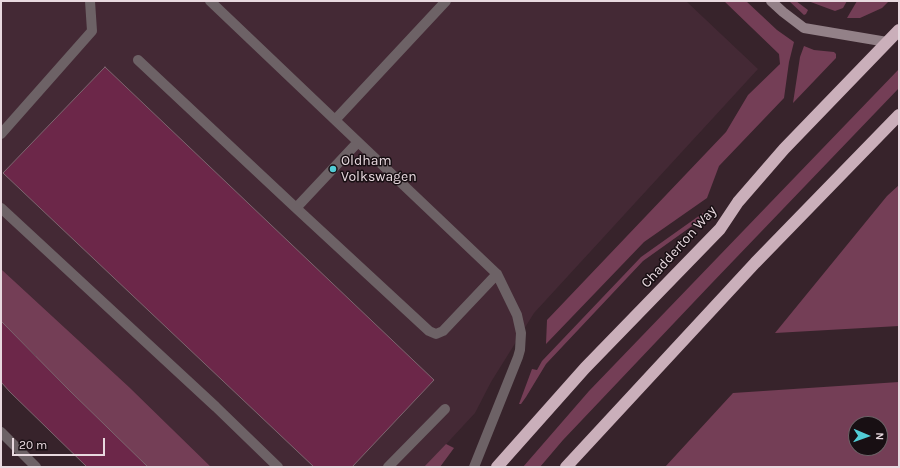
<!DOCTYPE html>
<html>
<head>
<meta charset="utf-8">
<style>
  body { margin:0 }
  #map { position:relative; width:900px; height:468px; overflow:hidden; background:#37232b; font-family:Karla,sans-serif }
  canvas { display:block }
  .frame { position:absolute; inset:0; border:2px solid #e8d9df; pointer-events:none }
  .north { position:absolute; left:848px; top:416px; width:40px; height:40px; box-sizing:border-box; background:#180f13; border:1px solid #6b6065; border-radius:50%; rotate:92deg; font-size:11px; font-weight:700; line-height:16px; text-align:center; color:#e8d9df }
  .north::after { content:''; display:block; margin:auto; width:14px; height:18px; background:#52ccd5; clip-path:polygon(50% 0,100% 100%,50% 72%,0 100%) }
  .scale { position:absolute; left:12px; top:438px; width:93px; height:18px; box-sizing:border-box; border:2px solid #e8d9df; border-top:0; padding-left:5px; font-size:12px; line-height:14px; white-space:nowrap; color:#e8d9df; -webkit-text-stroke:3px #180f13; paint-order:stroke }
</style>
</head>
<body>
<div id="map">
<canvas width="900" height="468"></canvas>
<div class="frame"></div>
<div class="north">N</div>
<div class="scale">20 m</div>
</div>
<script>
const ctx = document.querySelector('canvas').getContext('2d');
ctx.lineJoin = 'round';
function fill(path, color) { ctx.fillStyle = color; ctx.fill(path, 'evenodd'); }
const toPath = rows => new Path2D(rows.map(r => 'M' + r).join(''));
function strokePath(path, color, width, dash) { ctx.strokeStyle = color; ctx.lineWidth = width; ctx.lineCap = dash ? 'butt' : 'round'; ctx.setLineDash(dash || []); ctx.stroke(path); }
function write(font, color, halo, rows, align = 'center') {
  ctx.font = font + ' Karla,sans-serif'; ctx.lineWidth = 3; ctx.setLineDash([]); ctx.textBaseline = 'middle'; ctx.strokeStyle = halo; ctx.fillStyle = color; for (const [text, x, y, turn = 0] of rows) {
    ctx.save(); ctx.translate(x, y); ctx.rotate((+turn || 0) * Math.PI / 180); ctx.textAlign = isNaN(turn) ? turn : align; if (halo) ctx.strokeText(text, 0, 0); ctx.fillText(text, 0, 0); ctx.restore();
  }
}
fill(toPath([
  [1,1,686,1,758,69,534,313,491,382,475,413,425,467,211,467,129,387,1,269]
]), '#442935');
fill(toPath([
  [724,1,746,1,777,30,794,42,789,62,784,98,719,166,707,198,644,242,546,344,547,320,726,132,748,95,780,64,779,54],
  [789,1,796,1,808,10,806,14,804,15],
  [808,1,847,1,843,8,835,11],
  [857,1,889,1,882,8,860,18,847,18],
  [804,46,814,50,834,52,836,54,836,58,793,103,800,57],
  [899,69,899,88,711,284,563,440,540,467,523,467,589,391],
  [899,185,899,326,775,333,887,196],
  [703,213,706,216,643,261,546,364,526,397,521,404,519,404,532,369,537,370,542,361,641,257],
  [1,269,129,387,211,467,139,467,124,445,51,372,29,364,36,356,1,322],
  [899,382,899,467,665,467,733,393],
  [856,424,880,424,880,448,856,448],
  [446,444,454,448,440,467,424,467]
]), '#743e56');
const building = toPath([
  [105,67,434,380,352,467,314,467,3,173,105,67],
  [1,321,70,391,148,467,87,467,10,392,1,382,1,321]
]);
fill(building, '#6c2749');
strokePath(building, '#7d656f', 1);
strokePath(toPath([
  [210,1,335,120],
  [446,1,335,120,497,274,517,315,521,333,520,350,518,357,474,467],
  [138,60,296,208],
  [1,134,92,31,90,1],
  [358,142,296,208,429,331,436,334,443,331,497,274],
  [1,208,216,407,278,467],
  [388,467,445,409]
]), '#6d6266', 10);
strokePath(toPath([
  [1,432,36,467]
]), '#6d6266', 10);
strokePath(toPath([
  [771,1,783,12,804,28,887,42]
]), '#938188', 10);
strokePath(toPath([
  [497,467,585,368,720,229,738,202,784,149,899,30],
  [566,467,755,263,899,115]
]), '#caafba', 12);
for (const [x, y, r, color] of [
  [333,169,4,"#52ccd5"]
]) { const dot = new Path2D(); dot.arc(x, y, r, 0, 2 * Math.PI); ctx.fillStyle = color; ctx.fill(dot); strokePath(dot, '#180f13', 1.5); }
write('14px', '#e8d9df', '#180f13', [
  ["Oldham",341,161],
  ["Volkswagen",341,177]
], 'left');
write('14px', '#e8d9df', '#180f13', [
  ["Chadderton Way",679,247,-48]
]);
</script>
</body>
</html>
